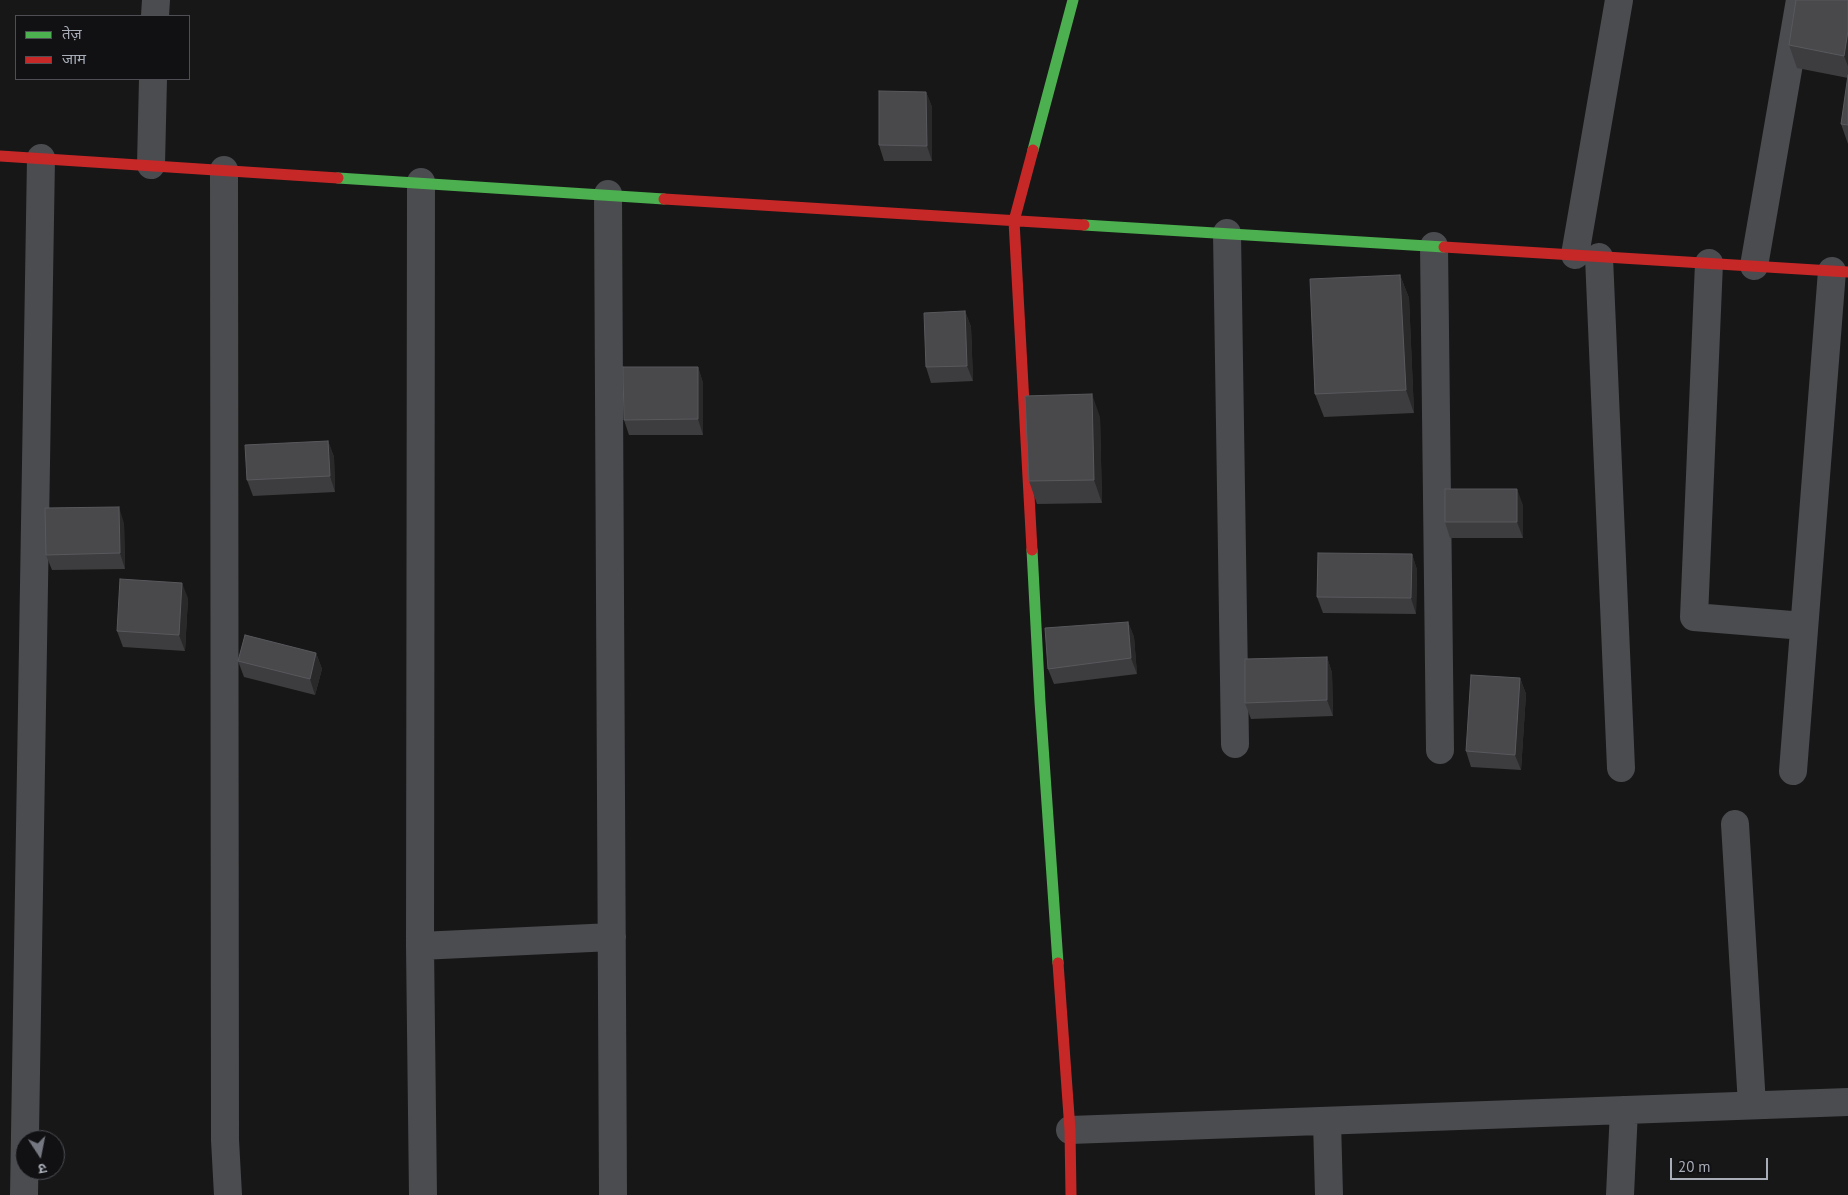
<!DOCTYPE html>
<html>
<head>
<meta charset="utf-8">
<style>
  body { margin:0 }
  #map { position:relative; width:1848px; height:1195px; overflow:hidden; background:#171717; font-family:"PT Sans","Noto Sans Devanagari",sans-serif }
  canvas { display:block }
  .legend { position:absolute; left:15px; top:15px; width:175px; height:65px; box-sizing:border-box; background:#111113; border:1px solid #4d4f55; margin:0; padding:6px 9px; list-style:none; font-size:15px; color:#a8adb8 }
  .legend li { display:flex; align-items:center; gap:10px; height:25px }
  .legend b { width:25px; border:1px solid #4d4f55 }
  .north { position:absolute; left:15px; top:1130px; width:50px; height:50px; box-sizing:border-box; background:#111113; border:1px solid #4d4f55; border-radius:50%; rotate:169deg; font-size:14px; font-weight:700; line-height:20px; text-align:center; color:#a8adb8 }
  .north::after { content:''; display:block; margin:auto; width:18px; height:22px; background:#757880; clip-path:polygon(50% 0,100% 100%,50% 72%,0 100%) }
  .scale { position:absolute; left:1670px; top:1158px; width:98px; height:22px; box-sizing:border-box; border:2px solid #a8adb8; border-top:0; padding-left:6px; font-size:15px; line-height:18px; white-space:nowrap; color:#a8adb8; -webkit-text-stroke:4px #111113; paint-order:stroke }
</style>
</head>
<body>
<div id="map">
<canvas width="1848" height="1195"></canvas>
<ul class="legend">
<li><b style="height:6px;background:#4caf50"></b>तेज़</li>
<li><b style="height:6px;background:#c62828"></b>जाम</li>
</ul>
<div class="north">उ</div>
<div class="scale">20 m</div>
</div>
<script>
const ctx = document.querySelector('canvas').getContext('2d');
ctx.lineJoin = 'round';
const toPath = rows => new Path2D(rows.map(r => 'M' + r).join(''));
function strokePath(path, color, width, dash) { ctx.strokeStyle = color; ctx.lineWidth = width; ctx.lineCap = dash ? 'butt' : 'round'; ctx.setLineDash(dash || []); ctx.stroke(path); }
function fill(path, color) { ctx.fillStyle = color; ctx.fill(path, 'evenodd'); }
strokePath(toPath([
  [155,16,156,0],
  [151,165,153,79],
  [224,170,225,1140,228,1195],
  [421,182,420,946,423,1195],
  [608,194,613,1195],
  [1227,233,1235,744],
  [1434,246,1440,750],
  [1575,255,1619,0],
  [1599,257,1621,768],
  [1709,263,1694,617,1804,626],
  [1754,266,1800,0],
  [1793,771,1832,271],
  [1735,824,1752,1105],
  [420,946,612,937],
  [1327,1121,1329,1195],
  [1070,1130,1848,1102],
  [24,1195,41,158],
  [1620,1195,1624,1110]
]), '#4b4c50', 28);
strokePath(toPath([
  [1033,150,1073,0],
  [338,178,664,199],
  [1084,225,1444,247],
  [1032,550,1040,702,1058,963]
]), '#4caf50', 11);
strokePath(toPath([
  [0,156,338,178],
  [664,199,1084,225],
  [1444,247,1848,272],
  [1032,550,1014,221,1033,150],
  [1058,963,1070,1130,1071,1195]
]), '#c62828', 11);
fill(toPath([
  [1848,0,1848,144,1841,124,1848,78,1797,68,1789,45],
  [926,92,932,107,932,161,884,161,879,145],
  [1400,275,1409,298,1414,413,1324,417,1315,394],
  [965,311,971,327,973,381,931,383,926,367],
  [698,367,703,383,703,435,629,435,624,420],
  [1100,417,1102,503,1037,504,1029,481],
  [328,441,334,457,335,492,253,496,247,480],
  [1523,505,1523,538,1450,538,1445,522],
  [124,523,125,569,52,570,46,555],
  [1412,554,1417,570,1416,614,1323,613,1317,597],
  [188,598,185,651,123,647,117,631],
  [1128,622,1134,637,1137,674,1054,684,1048,669],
  [316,653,322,669,315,695,244,677,238,661],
  [1327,657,1332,673,1333,716,1251,719,1245,703],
  [1520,678,1526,694,1521,770,1471,767,1466,751]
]), '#3d3d3f');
fill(toPath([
  [1848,31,1848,66,1844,56],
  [926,92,932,107,932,161,927,146],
  [1400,275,1409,298,1414,413,1406,390],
  [965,311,971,327,973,381,967,366],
  [698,367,703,383,703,435,698,419],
  [1092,394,1100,417,1102,503,1094,480],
  [328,441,334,457,335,492,330,476],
  [1517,489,1523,505,1523,538,1517,522],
  [119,507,124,523,125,569,120,553],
  [1412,554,1417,570,1416,614,1411,598],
  [182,583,188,598,185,651,179,635],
  [1128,622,1134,637,1137,674,1131,658],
  [316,653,322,669,315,695,310,679],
  [1327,657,1332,673,1333,716,1327,700],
  [1520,678,1526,694,1521,770,1515,755]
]), '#29292a');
const building = toPath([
  [1796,0,1848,0,1848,31,1844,56,1789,45,1796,0],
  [1848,75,1848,125,1841,124,1848,75],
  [879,91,926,92,927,146,879,145,879,91],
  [1400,275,1406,390,1315,394,1310,279,1400,275],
  [965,311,967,366,926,367,924,313,965,311],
  [623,367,698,367,698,419,624,420,623,367],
  [1092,394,1094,480,1029,481,1025,396,1092,394],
  [328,441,330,476,247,480,245,445,328,441],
  [1445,489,1517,489,1517,522,1445,522,1445,489],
  [119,507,120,553,46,555,45,508,119,507],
  [1318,553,1412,554,1411,598,1317,597,1318,553],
  [120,579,182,583,179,635,117,631,120,579],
  [1128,622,1131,658,1048,669,1045,628,1128,622],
  [245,635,316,653,310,679,238,661,245,635],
  [1327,657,1327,700,1245,703,1245,659,1327,657],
  [1471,675,1520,678,1515,755,1466,751,1471,675]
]);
fill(building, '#49494c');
strokePath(building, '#58595d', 1);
</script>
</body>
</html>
